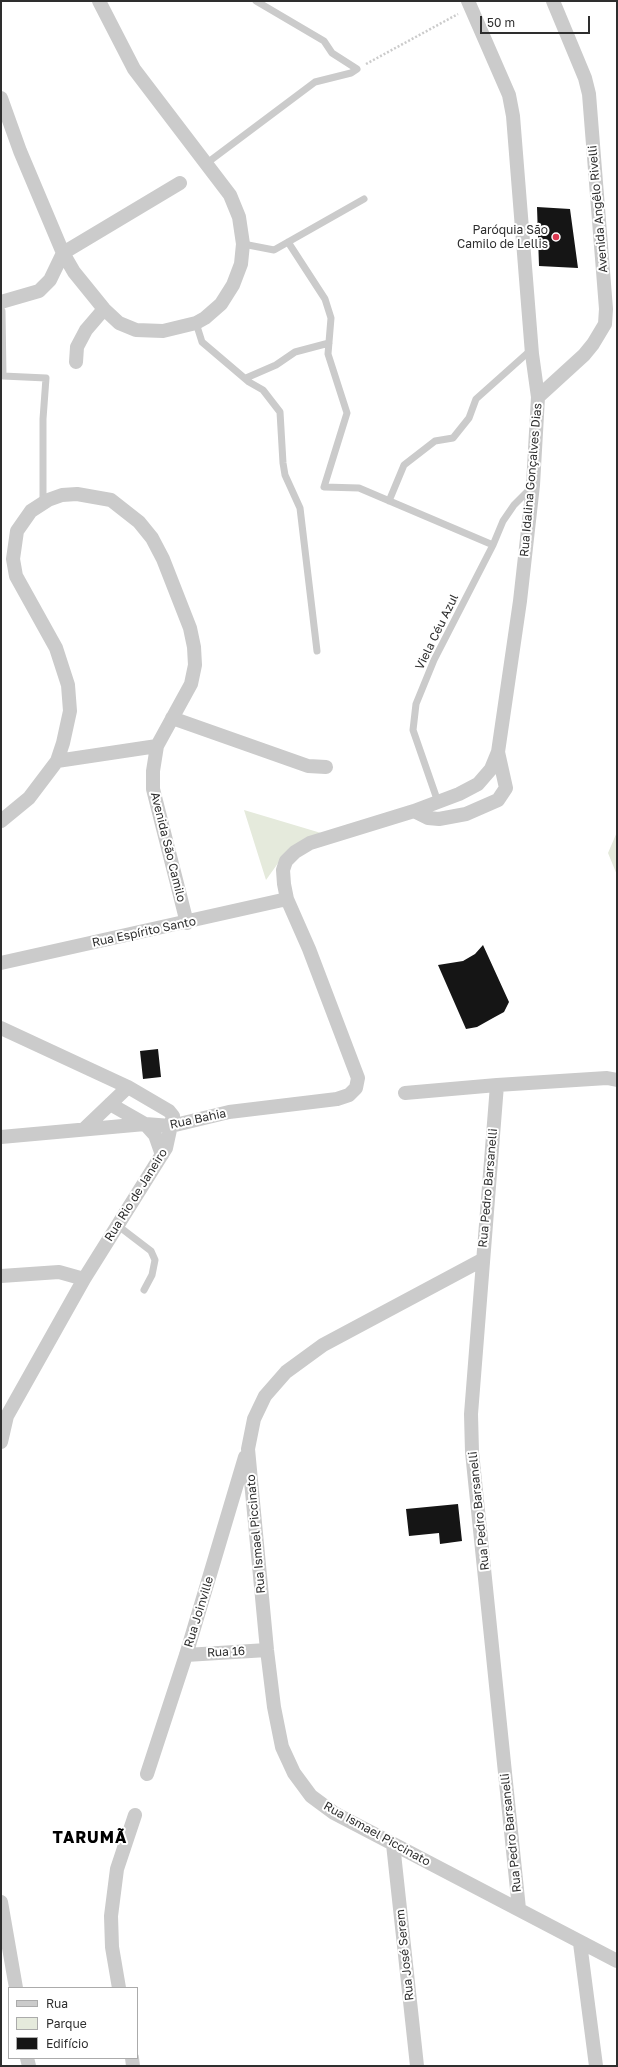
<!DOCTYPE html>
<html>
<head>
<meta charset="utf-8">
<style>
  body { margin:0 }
  #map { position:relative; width:618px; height:2067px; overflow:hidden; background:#fff; font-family:"Golos Text",sans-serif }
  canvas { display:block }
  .frame { position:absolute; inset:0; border:2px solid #2e2e2e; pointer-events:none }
  .legend { position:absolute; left:8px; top:1987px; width:130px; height:72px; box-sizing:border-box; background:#fff; border:1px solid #ababab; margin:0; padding:5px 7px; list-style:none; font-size:12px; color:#2e2e2e }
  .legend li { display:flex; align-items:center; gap:8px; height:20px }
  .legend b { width:20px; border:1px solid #ababab }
  .scale { position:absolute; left:480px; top:16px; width:110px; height:18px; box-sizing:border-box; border:2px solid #2e2e2e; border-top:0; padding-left:5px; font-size:12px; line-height:14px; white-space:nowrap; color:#2e2e2e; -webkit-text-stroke:3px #fff; paint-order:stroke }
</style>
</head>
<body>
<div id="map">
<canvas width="618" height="2067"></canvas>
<div class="frame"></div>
<ul class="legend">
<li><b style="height:5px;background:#cbcbcb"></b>Rua</li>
<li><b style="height:11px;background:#e5eadc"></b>Parque</li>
<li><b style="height:11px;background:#151515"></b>Edifício</li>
</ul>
<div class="scale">50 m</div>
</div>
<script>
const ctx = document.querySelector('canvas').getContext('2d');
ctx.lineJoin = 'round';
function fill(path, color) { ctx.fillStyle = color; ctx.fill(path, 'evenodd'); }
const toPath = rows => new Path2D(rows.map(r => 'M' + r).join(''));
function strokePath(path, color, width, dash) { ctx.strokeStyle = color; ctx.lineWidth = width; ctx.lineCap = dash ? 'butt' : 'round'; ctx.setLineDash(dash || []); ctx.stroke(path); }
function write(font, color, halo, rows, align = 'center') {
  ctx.font = font + ' "Golos Text",sans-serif'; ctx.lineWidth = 4; ctx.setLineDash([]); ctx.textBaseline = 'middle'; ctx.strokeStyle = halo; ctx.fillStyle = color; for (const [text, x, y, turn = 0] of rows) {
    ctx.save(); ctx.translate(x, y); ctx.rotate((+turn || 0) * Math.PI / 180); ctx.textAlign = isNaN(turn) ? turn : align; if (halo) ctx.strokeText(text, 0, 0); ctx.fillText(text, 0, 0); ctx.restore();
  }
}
fill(toPath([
  [244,810,321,833,286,852,266,880],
  [617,832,617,875,608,853]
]), '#e5eadc');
fill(toPath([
  [537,207,570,209,578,268,539,266],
  [483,945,509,1002,504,1012,493,1018,477,1027,466,1029,438,965,463,961,475,954],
  [158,1049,161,1077,143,1079,140,1051],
  [458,1504,462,1541,440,1544,439,1533,409,1536,406,1509]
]), '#151515');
strokePath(toPath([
  [366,64,458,14]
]), '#cbcbcb', 2.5, [2, 2]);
strokePath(toPath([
  [207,163,315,82,351,73,357,69,332,53,324,41,256,1],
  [288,242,325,299,331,318,328,354,347,413,324,487,359,488,493,545],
  [243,244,274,250,364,199],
  [2,311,3,376,46,378,43,419,43,504],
  [196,323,202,342,249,382,263,390,280,412,283,463,285,475,300,508,317,651],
  [246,378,276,365,295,352,329,343],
  [389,501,404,465,435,441,453,438,469,418,476,399,532,349],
  [438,802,413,730,416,704,434,660,493,545,503,521,514,505,532,487],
  [117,1225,151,1251,155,1260,152,1275,144,1290]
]), '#cbcbcb', 7);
strokePath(toPath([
  [1,98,20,151,63,253,74,272,104,309,119,323,136,330,163,331,196,323,205,318,221,304,233,285,241,264,243,244,239,217,230,195,134,69,99,1],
  [63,253,180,183],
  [1,302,39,291,50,280,63,253],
  [76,362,77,347,86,330,104,309],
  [538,397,584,355,593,344,605,324,606,309,589,94,585,78,553,1],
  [172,718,308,766,326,767],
  [57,761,157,746],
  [414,811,428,818,439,819,466,814,498,800,506,788,498,752],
  [1,821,29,798,57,761,63,743,70,711,68,685,56,648,16,576,13,559,17,531,31,511,48,500,62,495,77,494,111,500,139,522,152,538,163,559,190,628,194,647,195,665,191,684,157,746,153,771,153,789,187,923],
  [1,963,287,899],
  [1,1028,128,1087,169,1111,173,1116,166,1148,84,1279,7,1416,1,1442],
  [405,1093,497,1085],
  [110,1104,145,1124,155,1135,162,1155],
  [84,1129,128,1087],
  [1,1137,145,1124,171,1126,229,1112,337,1099,349,1095,356,1088,358,1078,309,949,287,899,284,884,283,870,286,861,295,852,310,843,414,811,459,794,478,784,491,769,498,752,520,601,533,485,538,397,532,354,513,116,509,95,468,1],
  [482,1260,323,1345,286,1372,265,1396,254,1419,248,1449,267,1650,274,1707,282,1747,294,1773,311,1796,334,1813,617,1961],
  [1,1276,59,1272,84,1279],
  [186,1655,267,1650],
  [147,1774,186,1655,245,1457],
  [393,1844,417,2066],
  [1,1902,16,1988],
  [519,1909,472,1452,471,1414,497,1085,607,1078,617,1080],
  [580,1943,596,2066],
  [119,1988,112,1947,111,1916,117,1869,135,1815],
  [27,2058,29,2066],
  [132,2058,133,2066]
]), '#cbcbcb', 14);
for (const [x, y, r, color] of [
  [556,237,4,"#db3951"]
]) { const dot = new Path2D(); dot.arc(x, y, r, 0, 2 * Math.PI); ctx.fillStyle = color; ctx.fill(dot); strokePath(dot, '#fff', 1.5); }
write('12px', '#2e2e2e', '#fff', [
  ["Avenida Angêlo Rivelli",598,209,-95],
  ["Rua Idalina Gonçalves Dias",531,480,-85],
  ["Viela Céu Azul",437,632,-64],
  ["Avenida São Camilo",168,847,76],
  ["Rua Espírito Santo",144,932,-12],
  ["Rua Bahia",198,1119,-12],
  ["Rua Pedro Barsanelli",488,1188,-85],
  ["Rua Rio de Janeiro",136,1195,-58],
  ["Rua Pedro Barsanelli",479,1511,-96],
  ["Rua Ismael Piccinato",256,1534,-95],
  ["Rua Joinville",199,1612,-73],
  ["Rua 16",226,1652,-3],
  ["Rua Pedro Barsanelli",511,1833,-96],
  ["Rua Ismael Piccinato",377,1834,29],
  ["Rua José Serem",405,1955,-96]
]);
write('12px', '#2e2e2e', '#fff', [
  ["Paróquia São",548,230],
  ["Camilo de Lellis",548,244]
], 'right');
ctx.letterSpacing = '1px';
write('bold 16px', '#000', '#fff', [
  ["TARUMÃ",90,1838]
]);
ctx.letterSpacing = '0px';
</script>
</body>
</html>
